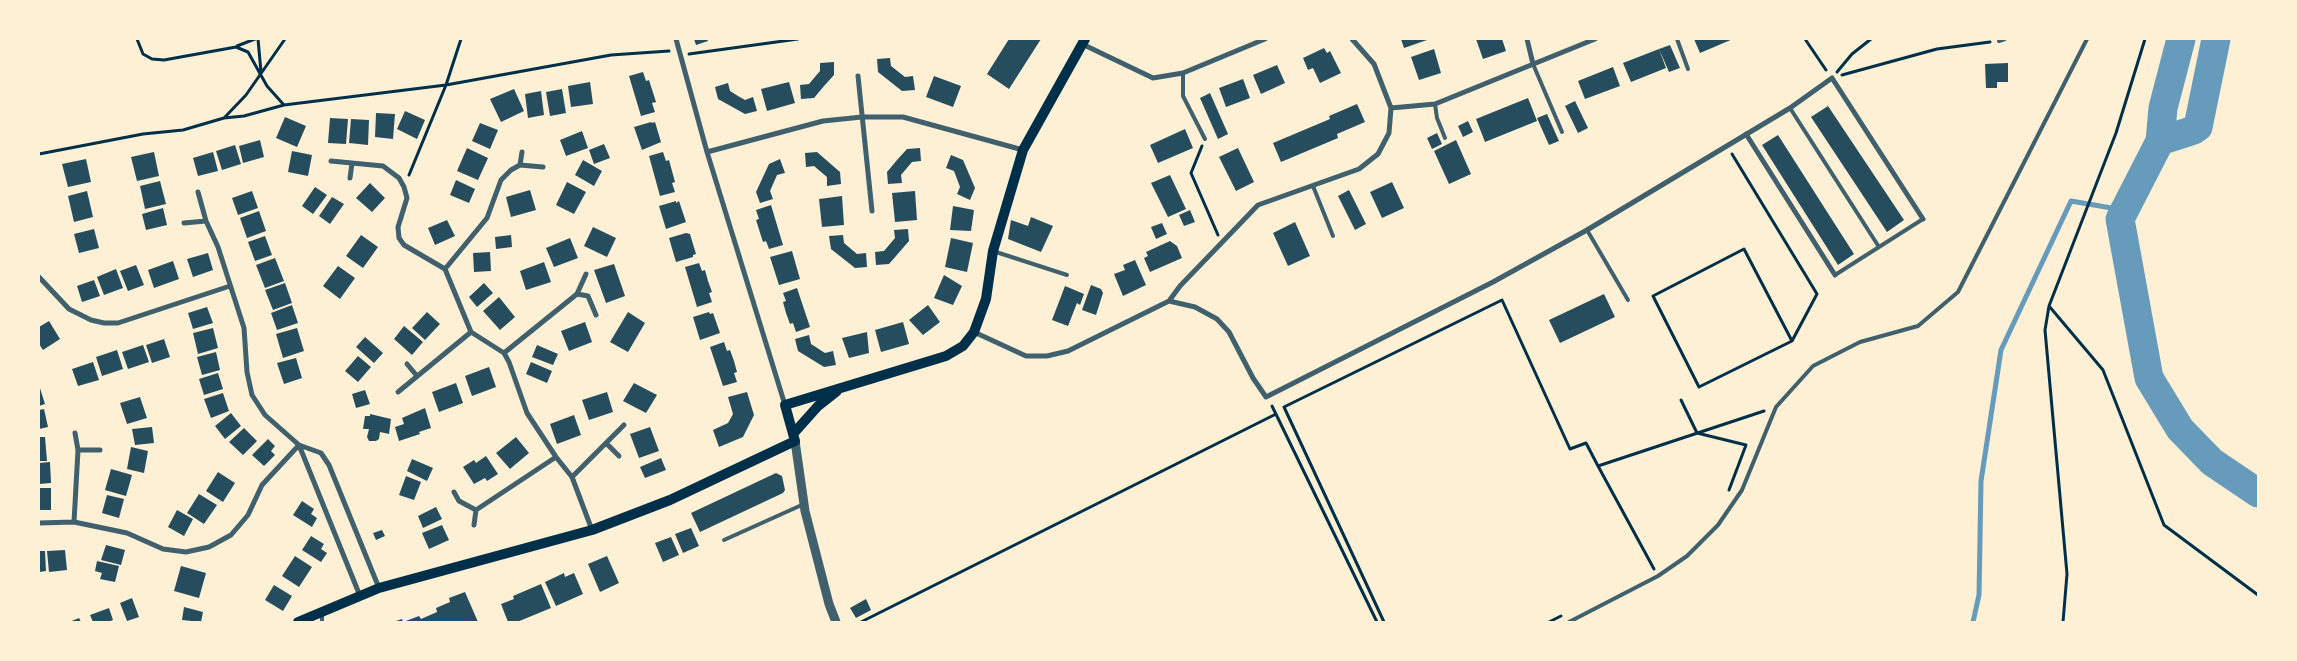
<!DOCTYPE html>
<html>
<head>
<meta charset="utf-8">
<style>
  body { margin:0 }
  #map { position:relative; width:2297px; height:661px; overflow:hidden; background:#fdf0d5; font-family:Rubik,sans-serif }
  canvas { display:block }
  .frame { position:absolute; inset:0; border:40px solid #fdf0d5; pointer-events:none }
</style>
</head>
<body>
<div id="map">
<canvas width="2297" height="661"></canvas>
<div class="frame"></div>
</div>
<script>
const ctx = document.querySelector('canvas').getContext('2d');
ctx.lineJoin = 'round';
const toPath = rows => new Path2D(rows.map(r => 'M' + r).join(''));
function strokePath(path, color, width, dash) { ctx.strokeStyle = color; ctx.lineWidth = width; ctx.lineCap = dash ? 'butt' : 'round'; ctx.setLineDash(dash || []); ctx.stroke(path); }
function fill(path, color) { ctx.fillStyle = color; ctx.fill(path, 'evenodd'); }
strokePath(toPath([
  [1973,622,1979,595,1981,481,2001,350,2071,201,2123,210]
]), '#669bbc', 5);
strokePath(toPath([
  [2181,39,2163,108,2160,141,2120,219,2149,378,2180,429,2212,462,2258,493],
  [2160,141,2194,130,2198,127,2216,39]
]), '#669bbc', 29);
fill(toPath([
  [694,39,707,39,708,41,696,45],
  [1009,39,1041,39,1009,89,987,74],
  [1401,39,1426,39,1427,40,1404,48],
  [1476,39,1502,39,1506,51,1483,59],
  [1694,39,1733,39,1700,53],
  [1670,45,1680,68,1669,72,1659,49],
  [1324,48,1327,53,1330,51,1341,73,1320,83,1313,68,1308,70,1303,58],
  [1434,49,1441,73,1419,80,1411,57],
  [1659,49,1666,68,1631,82,1623,63],
  [890,58,891,66,905,77,913,76,915,90,902,91,878,72,877,59],
  [834,62,834,75,824,86,814,98,801,99,800,85,809,84,814,78,820,71,820,63],
  [2008,63,2008,82,1997,82,1997,88,1986,88,1985,64],
  [1277,65,1285,83,1261,94,1253,75],
  [1613,67,1620,86,1585,99,1578,81],
  [643,72,646,81,649,80,656,102,652,103,655,112,641,116,629,76],
  [934,76,961,86,953,107,926,97],
  [1243,79,1250,98,1226,107,1219,88],
  [590,82,593,104,571,107,568,86],
  [789,82,795,103,767,111,761,89],
  [728,83,730,91,738,96,745,100,753,97,757,111,745,114,718,99,715,87],
  [514,89,524,111,501,122,490,99],
  [562,89,566,113,550,116,546,92],
  [541,91,544,115,528,118,525,94],
  [1210,93,1228,134,1218,139,1200,98],
  [1528,98,1537,121,1485,142,1476,119],
  [1575,101,1588,128,1578,133,1565,106],
  [1357,104,1365,122,1337,134,1338,138,1281,162,1273,143,1330,119,1329,116],
  [1828,106,1904,220,1887,232,1811,117],
  [405,111,425,120,417,139,397,129],
  [376,113,395,114,393,139,375,137],
  [1547,114,1559,141,1549,145,1537,118],
  [285,117,306,126,297,147,276,138],
  [330,118,348,119,346,144,328,143],
  [351,119,369,120,368,145,349,143],
  [1468,121,1473,132,1463,137,1458,126],
  [651,122,652,123,655,122,661,142,642,150,634,127],
  [480,123,498,130,490,149,472,141],
  [1185,129,1193,148,1158,163,1150,145],
  [582,131,588,148,566,156,560,140],
  [1437,133,1442,144,1432,149,1427,138],
  [1778,135,1854,254,1838,265,1762,145],
  [260,140,264,157,243,163,239,146],
  [1456,140,1471,174,1449,184,1434,151],
  [604,144,610,158,594,164,589,150],
  [235,145,241,164,222,170,216,151],
  [467,148,488,158,478,180,457,171],
  [920,148,921,161,912,162,901,175,902,183,888,184,887,172,897,160,907,149],
  [1238,148,1254,182,1236,191,1219,157],
  [292,151,312,155,308,176,288,172],
  [154,152,159,176,137,181,131,157],
  [213,152,218,171,198,176,193,158],
  [663,152,666,161,669,160,675,182,672,183,675,192,660,196,649,156],
  [817,152,840,172,841,184,827,186,827,177,814,166,806,167,805,153],
  [951,155,963,160,975,188,970,200,957,194,960,187,954,171,946,168],
  [86,159,91,182,68,187,62,164],
  [780,159,785,173,777,175,770,191,773,199,760,203,756,192,769,164],
  [583,160,602,171,594,186,575,175],
  [1170,175,1186,209,1168,217,1151,183],
  [456,180,475,189,469,203,450,195],
  [160,181,166,204,145,209,140,186],
  [567,182,586,192,574,214,556,205],
  [1392,182,1404,208,1382,218,1370,192],
  [370,183,385,198,372,212,356,198],
  [315,187,327,195,313,214,302,206],
  [530,190,536,210,511,217,506,197],
  [1349,190,1366,224,1355,230,1338,196],
  [87,191,93,217,74,222,68,196],
  [252,191,258,208,238,215,232,198],
  [915,191,917,220,895,222,892,193],
  [842,196,844,225,822,227,819,199],
  [332,197,344,204,330,224,319,216],
  [676,201,676,203,679,201,686,222,666,229,659,206],
  [771,205,783,245,769,249,766,241,763,242,756,220,759,219,756,210],
  [953,206,974,210,971,231,950,230],
  [163,208,167,225,146,230,142,214],
  [1190,210,1195,222,1184,226,1179,215],
  [259,211,266,231,247,238,240,218],
  [1031,217,1053,226,1041,252,1008,239,1011,220,1028,226],
  [447,220,455,236,435,245,428,228],
  [1295,222,1310,256,1288,266,1273,233],
  [1162,223,1167,234,1156,239,1151,227],
  [593,227,616,238,607,257,584,246],
  [94,229,99,248,79,253,74,234],
  [908,229,909,241,889,264,876,265,875,252,884,251,895,238,894,230],
  [686,233,690,234,696,254,693,255,693,257,676,262,669,238],
  [361,235,378,247,363,268,346,256],
  [511,235,512,247,496,249,495,237],
  [843,235,844,243,857,254,866,253,867,267,855,268,831,249,829,236],
  [265,236,272,255,255,261,248,242],
  [570,238,578,258,554,267,546,248],
  [951,238,973,243,967,272,945,267],
  [1170,241,1177,246,1182,258,1150,272,1144,258,1148,256,1146,252],
  [792,251,800,279,779,285,770,257],
  [490,252,491,271,474,272,473,253],
  [208,253,213,270,193,277,187,259],
  [275,258,284,281,265,288,256,265],
  [1135,260,1146,285,1123,296,1114,274,1125,270,1123,265],
  [173,261,179,279,154,288,148,270],
  [544,262,551,282,526,290,520,271],
  [699,263,702,271,705,270,708,281,712,292,709,293,712,302,697,307,685,267],
  [614,264,625,296,606,303,594,270],
  [136,265,144,285,128,291,120,271],
  [338,266,355,278,340,299,323,286],
  [116,269,123,288,104,295,97,277],
  [944,275,962,286,953,305,934,298],
  [94,280,100,296,82,302,77,286],
  [285,283,292,303,273,310,265,290],
  [484,283,493,293,477,307,469,297],
  [1091,285,1101,289,1103,293,1096,315,1082,310],
  [1065,286,1084,294,1080,305,1077,303,1068,326,1052,320],
  [797,288,810,327,796,332,793,323,790,324,786,313,783,302,786,301,783,293],
  [1604,294,1615,317,1560,343,1549,320],
  [499,297,515,317,500,330,483,311],
  [292,305,298,323,277,330,271,313],
  [928,305,940,322,923,335,909,320],
  [207,307,213,323,193,329,188,313],
  [427,312,440,324,425,340,412,328],
  [628,312,645,323,628,352,610,342],
  [709,312,710,314,713,313,720,333,700,340,693,317],
  [49,321,60,339,43,350,39,344,39,327],
  [585,322,592,342,569,351,561,331],
  [903,322,909,344,881,352,875,330],
  [404,326,423,342,412,355,394,339],
  [213,328,218,348,198,354,193,333],
  [297,328,304,351,283,358,276,334],
  [867,332,869,353,849,358,842,338],
  [809,335,811,344,825,353,833,351,836,365,824,367,798,351,795,339],
  [365,337,383,353,374,363,356,347],
  [164,339,170,357,152,363,146,345],
  [724,342,727,351,730,350,734,361,737,372,734,373,737,382,723,386,710,347],
  [143,345,149,362,128,369,122,352],
  [537,345,558,354,553,365,532,357],
  [117,350,123,369,102,376,96,357],
  [216,352,220,370,202,375,197,357],
  [358,356,371,367,358,382,345,371],
  [296,358,302,378,284,384,277,363],
  [93,362,99,380,78,386,72,369],
  [531,362,552,371,547,383,526,374],
  [489,367,496,387,472,396,465,376],
  [218,373,223,389,204,395,199,379],
  [456,383,463,403,439,412,432,392],
  [634,383,657,395,646,413,623,401],
  [39,385,45,404,39,406],
  [365,390,370,404,356,408,352,394],
  [607,392,613,412,589,420,582,400],
  [747,392,754,415,743,437,719,447,713,430,728,423,733,414,728,397],
  [223,393,229,411,211,418,204,399],
  [140,397,147,418,127,424,120,403],
  [425,408,431,428,419,432,420,434,399,441,395,427,404,424,402,418],
  [44,409,48,427,39,429,39,410],
  [231,413,241,426,225,439,215,426],
  [370,414,391,419,389,434,380,432,379,439,376,441,369,441,367,437,369,429,363,429,365,416,370,416],
  [574,415,581,435,557,444,550,424],
  [152,427,154,443,135,445,132,429],
  [650,427,659,451,639,458,630,434],
  [244,428,257,441,243,455,229,442],
  [39,437,45,437,47,461,39,461],
  [516,437,529,453,510,469,496,453],
  [268,439,275,446,271,451,275,455,264,466,252,455],
  [131,447,148,451,144,473,127,469],
  [486,456,498,474,487,481,485,478,474,484,463,467,474,460,476,463],
  [661,458,666,470,645,478,640,467],
  [412,459,433,468,427,481,407,471],
  [50,462,51,483,39,484,39,463],
  [111,469,132,475,126,496,105,490],
  [218,472,235,483,223,502,206,491],
  [776,473,782,476,785,490,783,493,700,532,691,513],
  [406,476,421,482,414,500,399,495],
  [39,488,51,488,51,510,39,510],
  [199,494,217,505,204,524,187,513],
  [107,495,124,499,119,518,102,513],
  [302,501,314,509,311,514,317,518,312,527,293,515],
  [436,507,442,519,423,528,418,516],
  [177,510,193,519,184,536,168,527],
  [442,525,449,540,429,549,422,533],
  [691,528,699,546,683,553,675,534],
  [382,530,385,536,376,540,373,533],
  [311,536,324,544,321,549,327,553,321,562,302,550],
  [671,537,679,555,663,562,655,543],
  [106,545,125,550,121,565,101,560],
  [65,550,67,570,49,572,47,551],
  [39,551,45,551,46,571,39,572],
  [295,556,312,567,299,587,282,576],
  [607,556,619,583,600,592,588,564],
  [97,561,119,566,115,582,100,579,102,573,95,571],
  [181,566,206,573,199,598,174,591],
  [564,573,565,577,574,573,583,594,556,606,545,582],
  [541,584,551,608,517,622,508,622,501,604,514,599,513,596],
  [274,585,292,596,283,611,265,600],
  [465,592,478,622,393,622,402,619,403,622,419,616,421,619,437,612,436,608,450,602,449,598],
  [132,598,139,617,127,621,120,603],
  [866,599,871,610,856,618,850,608],
  [184,607,203,612,201,622,182,620],
  [109,608,113,620,108,622,93,622,90,615],
  [79,618,81,622,69,622]
]), '#264d5e');
strokePath(toPath([
  [137,39,143,54,152,59,164,60,236,47,248,52,267,86,284,105],
  [258,39,261,72],
  [1805,39,1826,70],
  [237,46,255,39],
  [689,54,798,39],
  [1837,72,1852,54,1871,39],
  [1842,75,1937,49,1990,42],
  [225,117,246,95,285,39],
  [1202,146,1191,173,1218,235],
  [39,154,143,134,183,130,224,118,244,116,284,105,446,85,611,55,669,51],
  [1732,154,1817,294,1792,341,1699,387,1653,296,1744,249,1792,341],
  [409,175,446,85,461,39],
  [2049,306,2103,370,2164,525,2258,595],
  [1681,400,1697,433,1746,445,1729,490],
  [1272,406,1377,622],
  [1598,466,1654,569],
  [861,622,1276,414],
  [1384,622,1284,407,1502,300,1570,449,1586,443,1598,466,1764,411],
  [1549,622,1561,616],
  [2063,622,2067,574,2045,330,2049,306,2116,133,2145,39]
]), '#003049', 3);
strokePath(toPath([
  [1677,39,1688,69],
  [1999,41,2005,39],
  [1533,64,1562,132],
  [1183,73,1183,96,1205,139],
  [1435,104,1437,118,1445,138],
  [1790,108,1879,247],
  [1313,186,1333,236],
  [1587,230,1628,300],
  [993,251,1067,275],
  [1835,275,1923,219],
  [724,540,804,504],
  [322,614,322,622],
  [1569,622,1658,576,1687,556,1718,525,1742,490,1776,407,1813,366,1860,342,1918,326,1958,292,2087,39]
]), '#3f606c', 4);
strokePath(toPath([
  [676,39,707,152,785,405],
  [1527,39,1533,64],
  [1082,44,1153,78,1183,73,1265,39],
  [858,76,872,211],
  [1391,108,1435,104,1595,39],
  [1746,134,1835,275],
  [707,152,823,121,862,117,903,117,1023,150],
  [331,161,383,166,399,178,404,187,407,198,398,227,399,238,404,245,445,269,471,332,504,353,509,362,527,413,556,457,572,477,592,530],
  [520,165,522,152],
  [350,178,352,163],
  [198,192,206,221,218,247,244,328,247,372,252,395,265,415,299,445,321,453,329,465,379,588],
  [184,223,206,221],
  [445,269,487,218,501,180,511,170,520,165,543,167],
  [39,277,69,309,91,320,104,323,118,323,230,286],
  [577,294,588,296,596,315],
  [1169,301,1195,307,1217,319,1229,332,1253,378,1266,397,1493,282,1587,230,1790,108,1832,78,1923,219],
  [974,332,1026,356,1047,356,1068,351,1169,301,1180,286,1258,205,1359,169,1378,154,1389,133,1391,108,1374,64,1352,39],
  [504,353,577,294,586,274],
  [407,364,417,376],
  [398,392,471,332],
  [607,444,619,456],
  [299,445,360,596],
  [78,450,100,450],
  [572,477,624,425],
  [454,492,459,501,476,510,474,525],
  [476,510,556,457],
  [74,522,78,450,75,433],
  [39,523,74,522,127,533,163,549,186,552,209,547,231,535,248,515,262,485,299,445]
]), '#3f606c', 5);
strokePath(toPath([
  [795,441,805,511,829,604,836,622]
]), '#3f606c', 9);
strokePath(toPath([
  [793,434,818,406,837,391],
  [298,622,379,588,592,530,670,500,795,441,785,405,946,356,963,346,974,332,986,299,993,251,1023,150,1085,39]
]), '#003049', 10);
</script>
</body>
</html>
